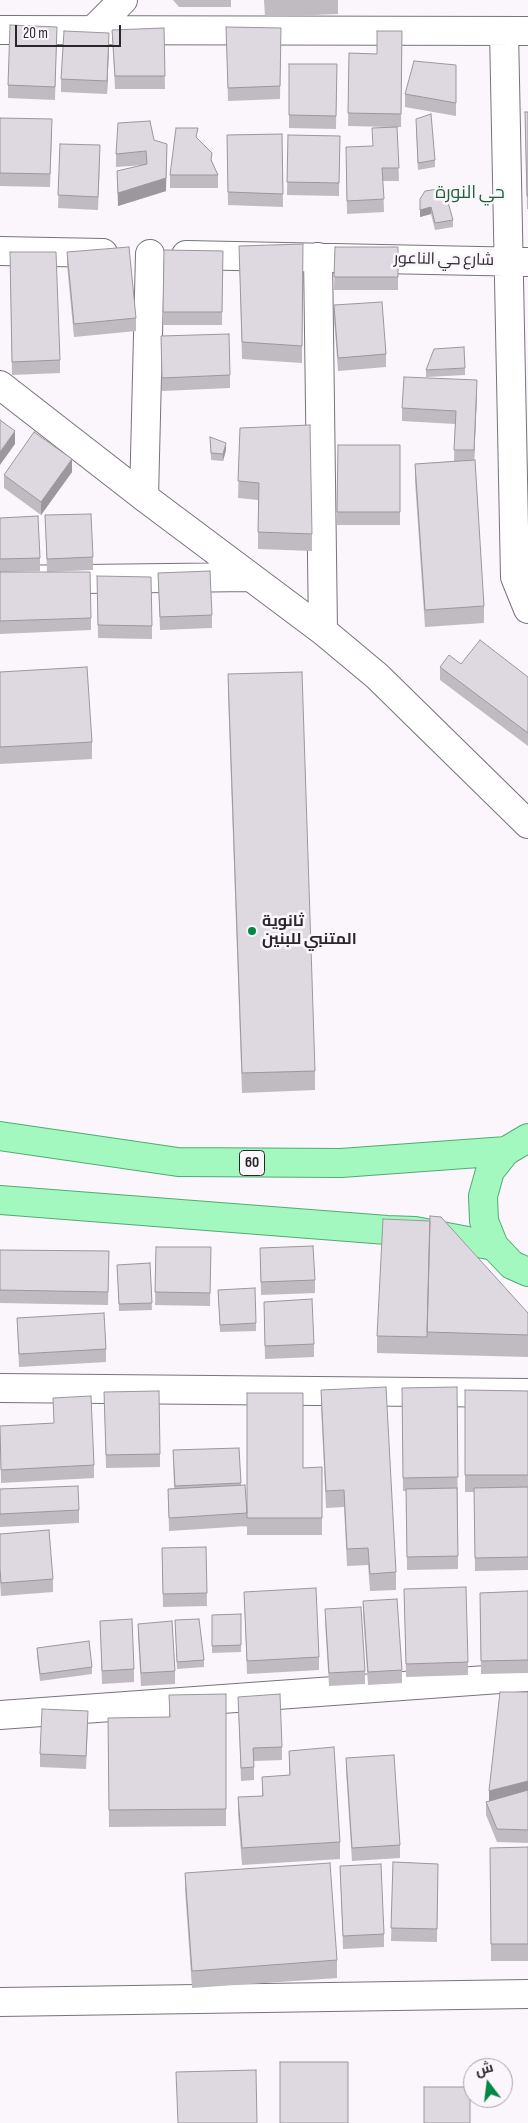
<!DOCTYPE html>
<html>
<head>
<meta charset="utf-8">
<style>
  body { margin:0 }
  #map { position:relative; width:528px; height:2123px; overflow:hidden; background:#fbf5fc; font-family:"Sofia Sans Condensed",Cairo,sans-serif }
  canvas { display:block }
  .north { position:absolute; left:463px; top:2058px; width:50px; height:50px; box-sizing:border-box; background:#fbf5fc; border:1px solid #a7a3a8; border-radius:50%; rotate:345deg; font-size:14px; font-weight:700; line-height:20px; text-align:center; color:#29272a }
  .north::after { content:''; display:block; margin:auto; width:18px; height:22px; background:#084; clip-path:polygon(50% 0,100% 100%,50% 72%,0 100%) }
  .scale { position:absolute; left:15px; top:25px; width:106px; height:22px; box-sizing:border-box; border:2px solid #29272a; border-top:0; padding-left:6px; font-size:15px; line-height:18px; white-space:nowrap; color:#29272a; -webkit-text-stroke:4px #fbf5fc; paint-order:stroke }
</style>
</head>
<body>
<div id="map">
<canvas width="528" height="2123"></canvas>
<div class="north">ش</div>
<div class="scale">20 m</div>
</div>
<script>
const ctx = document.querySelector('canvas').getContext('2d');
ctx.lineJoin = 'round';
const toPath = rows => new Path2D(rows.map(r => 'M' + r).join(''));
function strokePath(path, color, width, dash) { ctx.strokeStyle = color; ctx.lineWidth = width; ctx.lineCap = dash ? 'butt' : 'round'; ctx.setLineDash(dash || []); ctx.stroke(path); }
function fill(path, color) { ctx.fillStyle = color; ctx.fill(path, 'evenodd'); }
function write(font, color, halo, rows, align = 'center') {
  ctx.font = font + ' "Sofia Sans Condensed",Cairo,sans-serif'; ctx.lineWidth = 5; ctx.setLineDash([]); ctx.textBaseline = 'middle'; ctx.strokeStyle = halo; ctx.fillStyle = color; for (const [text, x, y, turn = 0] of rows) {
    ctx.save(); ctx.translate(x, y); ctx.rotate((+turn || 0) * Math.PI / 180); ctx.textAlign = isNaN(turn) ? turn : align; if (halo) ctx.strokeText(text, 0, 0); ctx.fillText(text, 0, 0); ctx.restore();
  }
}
const street = toPath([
  [0,30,528,31],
  [93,30,123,0],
  [504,31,515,577,528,609],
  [0,251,103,253],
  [150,254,144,497,323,631,377,676,528,824],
  [186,255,528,262],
  [318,257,323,631],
  [0,385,144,497],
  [0,580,251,577],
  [0,1388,528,1393],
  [0,1715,528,1677],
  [0,2002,528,1994]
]);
const primary = toPath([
  [0,1136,178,1162,341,1163,506,1151],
  [528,1138,506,1151,490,1171,483,1196,484,1221,494,1246,512,1265,528,1272],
  [0,1200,387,1230,415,1231,494,1246]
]);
strokePath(street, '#78737a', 30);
strokePath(primary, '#50ac70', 30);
strokePath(street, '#fff', 28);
strokePath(primary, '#a3f8c0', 28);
fill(toPath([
  [173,0,231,0,231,7,179,7],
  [264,0,338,0,338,14,265,17],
  [57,27,55,100,8,98,8,85],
  [226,27,281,28,280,99,228,101],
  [164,28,165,89,115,89,112,30],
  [402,31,401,127,397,127,399,181,383,181,384,212,347,214,346,160,373,146,391,127,348,126,349,53,377,54],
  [109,46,107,94,61,92,61,79],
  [289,64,337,64,336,129,289,128],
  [456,65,456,116,405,107,405,94],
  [528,112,528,209,527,209,525,125],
  [0,118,52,132,50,187,0,186],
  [416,126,435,160,435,167,418,170],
  [282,134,283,207,228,205,227,135],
  [288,135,340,136,339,196,287,195],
  [198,139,212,161,218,175,218,188,170,188,170,175],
  [154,140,166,191,118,206,117,184,117,171,144,165,116,167,116,154],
  [60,144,100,158,98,210,58,208],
  [420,199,453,220,453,227,435,230,431,214,420,217],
  [303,244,302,363,242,359,239,246],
  [335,247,398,247,398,290,334,290],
  [164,250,223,251,222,325,163,325],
  [10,252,60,360,60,373,12,375],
  [67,252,136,318,136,331,74,337,67,265],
  [334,305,386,354,386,367,338,371,334,318],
  [161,336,230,375,230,388,162,391],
  [465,368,465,375,426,377,426,370],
  [477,393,474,460,484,606,484,623,425,627,415,481,415,464,454,461,455,424,402,421,402,408],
  [240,428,312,534,312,551,258,549,258,500,238,498],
  [210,437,226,450,223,461,211,460],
  [338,445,400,445,400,525,337,525],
  [72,472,41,515,4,488,4,475],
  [45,515,93,557,93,570,47,572],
  [0,518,40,558,40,571,6,572,91,618,91,630,0,634],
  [158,573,212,615,212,628,160,630],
  [97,576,152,626,152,639,98,638],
  [440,667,528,677,528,746,440,680],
  [0,672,92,742,92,759,0,764],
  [228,674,315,1071,315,1090,242,1093,228,694],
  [156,1247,211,1247,210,1306,155,1305],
  [260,1248,315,1280,315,1293,261,1295],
  [0,1250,109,1251,108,1305,0,1303],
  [150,1263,152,1310,119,1311,117,1265],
  [218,1290,256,1323,256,1331,220,1332],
  [264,1302,314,1344,314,1357,265,1359],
  [528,1313,528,1357,377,1353,377,1336],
  [17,1318,106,1349,106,1362,19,1367],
  [457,1387,458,1569,407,1570,406,1491,403,1491,402,1388],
  [321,1390,396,1572,396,1590,370,1591,368,1565,347,1566,344,1507,326,1508,321,1407],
  [465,1390,528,1391,528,1570,475,1571,474,1492,465,1492],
  [104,1392,160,1454,160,1467,106,1468],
  [247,1393,303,1468,322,1467,322,1535,247,1535],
  [54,1423,94,1465,94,1478,1,1483,0,1426],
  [239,1448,241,1485,247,1513,247,1526,169,1531,168,1489,174,1489,173,1450],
  [0,1489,79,1510,79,1523,0,1527],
  [0,1534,53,1579,53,1592,1,1596,0,1581],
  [206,1547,207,1606,163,1607,162,1548],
  [404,1589,468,1662,468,1675,406,1677],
  [528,1591,528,1673,481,1674,480,1593],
  [244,1592,319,1657,319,1670,247,1674],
  [363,1601,402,1670,402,1683,368,1685,363,1614],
  [325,1609,365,1671,365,1684,329,1686,325,1622],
  [241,1614,241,1652,212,1653,212,1615],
  [175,1620,204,1660,204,1667,177,1669],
  [100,1621,134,1669,134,1682,102,1684],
  [138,1624,175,1671,175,1684,141,1686,138,1637],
  [37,1648,92,1667,92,1674,40,1681,37,1655],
  [528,1692,528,1843,497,1842,486,1815,486,1802,489,1801],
  [226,1694,226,1826,109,1827,108,1718,169,1717,169,1695],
  [238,1697,282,1747,282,1760,254,1761,254,1780,241,1781],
  [88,1724,86,1769,40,1767,40,1754],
  [289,1751,340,1842,340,1859,242,1865,238,1814,238,1797,262,1796,262,1777,289,1775],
  [346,1758,400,1845,400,1858,352,1861,346,1771],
  [528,1847,528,1961,491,1961,490,1848],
  [393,1862,438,1864,437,1942,391,1941],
  [340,1866,384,1934,384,1947,343,1949],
  [185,1873,337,1960,337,1978,192,1988,185,1890]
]), '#bfbbc1');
fill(toPath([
  [109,33,109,46,107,94,107,81],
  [167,144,166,191,118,206,118,193],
  [431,207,431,214,420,217,420,210],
  [477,380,477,393,474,463,474,450],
  [15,431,15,444,0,465,0,452],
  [226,443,226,450,223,461,223,454],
  [72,459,72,472,41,515,41,502],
  [528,1781,528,1798,489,1808,489,1791]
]), '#9b989d');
const building = toPath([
  [10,25,57,27,55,87,8,85,10,25],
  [226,27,281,28,280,86,228,88,226,27],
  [164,28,165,76,115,76,112,30,164,28],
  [64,31,109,33,107,81,61,79,64,31],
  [377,31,402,31,401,114,348,113,349,53,377,54,377,31],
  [414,61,456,65,456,103,405,94,414,61],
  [289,64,337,64,336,116,289,115,289,64],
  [525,112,528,112,528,196,527,196,525,112],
  [431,114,435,160,418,163,416,119,431,114],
  [0,118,52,119,50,174,0,173,0,118],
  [150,121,154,140,167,144,166,178,118,193,117,171,147,164,146,151,116,154,118,123,150,121],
  [397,127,399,168,382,168,384,199,347,201,346,147,373,146,372,128,397,127],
  [176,128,198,128,196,137,212,153,211,160,218,175,170,175,176,128],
  [282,134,283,194,228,192,227,135,282,134],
  [288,135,340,136,339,183,287,182,288,135],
  [60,144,100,145,98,197,58,195,60,144],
  [444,188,453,220,435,223,431,207,420,210,420,199,425,191,444,188],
  [303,244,302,346,242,342,239,246,303,244],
  [129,247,136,318,74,324,67,252,129,247],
  [335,247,398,247,398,277,334,277,335,247],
  [164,250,223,251,222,312,163,312,164,250],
  [10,252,56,252,60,360,12,362,10,252],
  [382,302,386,354,338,358,334,305,382,302],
  [229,334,230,375,162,378,161,336,229,334],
  [464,347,465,368,426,370,434,349,464,347],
  [404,377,477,380,474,450,454,450,456,411,402,408,404,377],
  [0,420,15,431,0,452,0,420],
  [310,425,312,534,258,532,259,483,238,481,240,428,310,425],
  [34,432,72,459,41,502,4,475,34,432],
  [210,437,226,443,223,454,211,453,210,437],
  [338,445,400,445,400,512,337,512,338,445],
  [475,460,484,606,425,610,415,464,475,460],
  [91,514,93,557,47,559,45,515,91,514],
  [38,516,40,558,0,559,0,518,38,516],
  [210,571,212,615,160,617,158,573,210,571],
  [0,572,90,572,91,618,0,621,0,572],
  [97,576,151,577,152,626,98,625,97,576],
  [480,640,528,677,528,733,440,667,449,655,461,664,480,640],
  [87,667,92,742,0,747,0,672,87,667],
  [302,672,315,1071,242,1073,228,674,302,672],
  [430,1216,441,1217,528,1313,528,1335,427,1332,430,1216],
  [383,1219,430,1221,427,1337,377,1336,383,1219],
  [313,1246,315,1280,261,1282,260,1248,313,1246],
  [156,1247,211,1247,210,1293,155,1292,156,1247],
  [0,1250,109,1251,108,1292,0,1290,0,1250],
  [150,1263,152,1303,119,1304,117,1265,150,1263],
  [255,1288,256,1323,220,1325,218,1290,255,1288],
  [312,1299,314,1344,265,1346,264,1302,312,1299],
  [104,1313,106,1349,19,1354,17,1318,104,1313],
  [386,1387,396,1572,370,1574,368,1548,347,1549,344,1490,326,1491,321,1390,386,1387],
  [457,1387,458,1477,403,1478,402,1388,457,1387],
  [465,1390,528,1391,528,1475,465,1475,465,1390],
  [159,1391,160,1454,106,1455,104,1392,159,1391],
  [247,1393,303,1393,303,1468,322,1467,322,1518,247,1518,247,1393],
  [91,1396,94,1465,1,1470,0,1426,54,1423,53,1398,91,1396],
  [239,1448,241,1483,175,1486,173,1450,239,1448],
  [245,1485,247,1513,169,1518,168,1489,245,1485],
  [78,1486,79,1510,0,1514,0,1489,78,1486],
  [528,1487,528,1557,475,1558,474,1488,528,1487],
  [457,1488,458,1556,407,1557,406,1489,457,1488],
  [49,1530,53,1579,1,1583,0,1568,0,1534,49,1530],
  [206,1547,207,1593,163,1594,162,1548,206,1547],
  [466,1587,468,1662,406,1664,404,1589,466,1587],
  [316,1588,319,1657,247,1661,244,1592,316,1588],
  [528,1591,528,1660,481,1661,480,1593,528,1591],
  [397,1599,402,1670,368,1672,363,1601,397,1599],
  [361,1607,365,1671,329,1673,325,1609,361,1607],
  [241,1614,241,1645,212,1646,212,1615,241,1614],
  [132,1619,134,1669,102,1671,100,1621,132,1619],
  [199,1619,204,1660,177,1662,175,1620,199,1619],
  [172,1621,175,1671,141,1673,138,1624,172,1621],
  [89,1641,92,1667,40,1674,37,1648,89,1641],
  [500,1692,528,1692,528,1781,489,1791,500,1692],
  [226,1694,226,1809,109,1810,108,1718,170,1717,169,1695,226,1694],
  [280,1694,282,1747,253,1748,254,1767,241,1768,238,1697,280,1694],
  [42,1709,88,1711,86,1756,40,1754,42,1709],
  [334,1747,340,1842,242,1848,238,1797,263,1796,262,1777,290,1775,289,1751,334,1747],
  [394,1755,400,1845,352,1848,346,1758,394,1755],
  [528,1790,528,1830,497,1829,486,1802,528,1790],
  [528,1847,528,1944,491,1944,490,1848,528,1847],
  [393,1862,438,1864,437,1929,391,1928,393,1862],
  [330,1863,337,1960,192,1971,185,1873,330,1863],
  [381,1864,384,1934,343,1936,340,1866,381,1864],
  [280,2062,348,2062,348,2123,280,2123,280,2062],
  [256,2070,257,2123,178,2123,176,2072,256,2070],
  [424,2087,470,2087,470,2123,424,2123,424,2087]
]);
fill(building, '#ded9e0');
strokePath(building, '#9b989d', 1);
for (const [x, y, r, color] of [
  [252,931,5,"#084"]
]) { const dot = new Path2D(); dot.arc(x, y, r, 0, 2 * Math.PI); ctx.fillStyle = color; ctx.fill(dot); strokePath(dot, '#fbf5fc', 2); }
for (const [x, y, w] of [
  [252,1163,25]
]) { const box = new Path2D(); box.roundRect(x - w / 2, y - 12.5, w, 25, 4); ctx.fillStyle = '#fbf5fc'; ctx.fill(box); strokePath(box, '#29272a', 1); }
write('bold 15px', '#29272a', null, [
  ["60",252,1163]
]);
write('16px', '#29272a', '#fbf5fc', [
  ["شارع حي الناعور",444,260,1]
]);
write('bold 16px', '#29272a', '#fbf5fc', [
  ["ثانوية",262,922],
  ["المتنبي للبنين",262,940]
], 'left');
write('18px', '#1c6236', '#fbf5fc', [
  ["حي النورة",470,193]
]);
</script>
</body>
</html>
